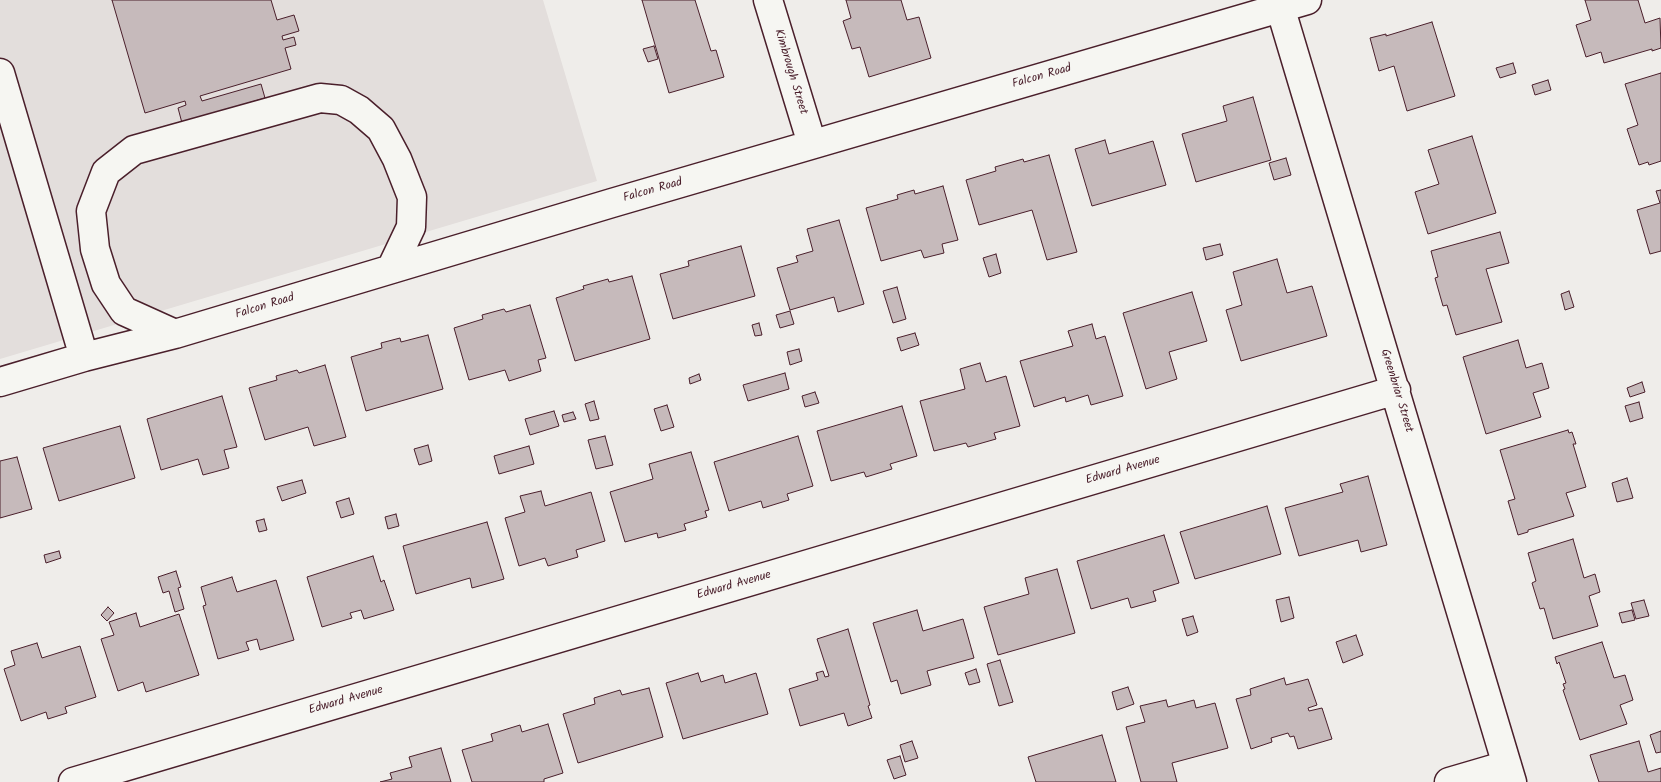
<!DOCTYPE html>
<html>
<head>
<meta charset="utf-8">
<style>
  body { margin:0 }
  canvas { display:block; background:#efedea }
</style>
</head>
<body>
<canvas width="1661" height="782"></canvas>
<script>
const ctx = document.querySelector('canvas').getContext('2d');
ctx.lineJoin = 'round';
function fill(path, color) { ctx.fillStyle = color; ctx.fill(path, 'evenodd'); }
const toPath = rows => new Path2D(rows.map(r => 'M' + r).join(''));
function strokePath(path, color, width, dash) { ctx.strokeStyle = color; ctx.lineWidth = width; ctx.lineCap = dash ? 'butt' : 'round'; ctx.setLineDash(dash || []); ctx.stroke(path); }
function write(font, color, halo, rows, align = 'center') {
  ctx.font = font + ' Kalam,sans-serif'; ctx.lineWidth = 4.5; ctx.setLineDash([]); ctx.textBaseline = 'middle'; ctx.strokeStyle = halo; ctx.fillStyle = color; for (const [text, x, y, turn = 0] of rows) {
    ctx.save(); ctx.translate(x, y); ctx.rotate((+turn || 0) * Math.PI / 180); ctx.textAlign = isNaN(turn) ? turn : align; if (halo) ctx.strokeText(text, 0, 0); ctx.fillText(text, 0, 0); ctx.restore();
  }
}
fill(toPath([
  [0,0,543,0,597,181,0,359]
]), '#e3dedc');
const building = toPath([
  [112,0,271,0,277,20,294,15,299,31,282,36,283,40,294,37,296,45,285,48,291,69,200,96,202,101,261,84,265,98,182,123,178,108,186,105,185,101,145,113,112,0],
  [642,0,695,0,711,51,716,50,724,77,669,93,642,0],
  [846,0,901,0,907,20,919,17,931,58,869,77,860,47,852,49,843,21,851,18,846,0],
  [1585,0,1638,0,1645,23,1660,18,1661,48,1652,51,1652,49,1604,63,1601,52,1586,57,1576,25,1591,20,1585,0],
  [1432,22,1455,96,1407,111,1394,66,1379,71,1370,38,1386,34,1386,36,1432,22],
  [654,46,658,59,648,62,643,49,654,46],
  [1513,63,1516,73,1500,78,1496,68,1513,63],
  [1661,73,1661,161,1649,165,1648,162,1639,165,1627,129,1638,125,1625,84,1661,73],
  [1548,80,1551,90,1535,95,1532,85,1548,80],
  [1253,97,1271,160,1196,182,1182,134,1227,121,1223,106,1253,97],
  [1472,136,1496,213,1428,234,1415,192,1439,184,1428,150,1472,136],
  [1105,140,1109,154,1153,141,1166,185,1092,206,1075,149,1105,140],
  [1049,155,1077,252,1047,260,1032,210,979,225,966,180,996,171,995,167,1023,159,1024,162,1049,155],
  [1286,158,1291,175,1274,180,1269,163,1286,158],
  [943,186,958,240,942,244,944,253,924,258,921,250,881,261,866,208,898,199,897,195,914,190,915,194,943,186],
  [1661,190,1661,251,1650,254,1637,210,1660,203,1656,191,1661,190],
  [839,220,864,304,838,312,834,297,790,310,777,268,798,262,796,256,813,251,807,229,839,220],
  [1500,232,1509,263,1486,269,1502,322,1456,335,1447,305,1443,306,1435,278,1438,277,1431,251,1500,232],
  [1220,244,1223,255,1206,260,1203,248,1220,244],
  [741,246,755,296,673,319,660,274,689,266,688,261,741,246],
  [996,254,1001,273,989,277,983,258,996,254],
  [1277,259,1287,293,1312,286,1327,336,1241,361,1226,310,1242,305,1233,272,1277,259],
  [632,276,650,339,575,361,556,298,584,289,583,286,608,279,609,282,632,276],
  [897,287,906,319,893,323,883,291,897,287],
  [1569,291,1574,307,1565,310,1561,294,1569,291],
  [1192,292,1207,341,1169,352,1177,379,1146,389,1123,313,1192,292],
  [530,305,546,358,538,360,541,371,509,381,505,370,469,380,454,328,483,319,482,315,504,309,506,312,530,305],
  [790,311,794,324,780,328,776,315,790,311],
  [759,323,762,335,755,336,752,325,759,323],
  [1092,324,1096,339,1105,336,1123,396,1091,405,1088,395,1066,402,1065,397,1034,407,1020,361,1073,346,1068,331,1092,324],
  [915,333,919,345,901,351,897,338,915,333],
  [428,335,443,389,366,411,351,357,382,348,381,343,400,338,401,342,428,335],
  [1518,340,1526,368,1542,363,1549,388,1533,393,1541,417,1486,434,1463,357,1518,340],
  [799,349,802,361,790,365,787,352,799,349],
  [980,363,986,382,1006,376,1020,426,994,433,996,439,968,447,966,443,934,451,920,401,965,389,960,369,980,363],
  [325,365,346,437,314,446,308,427,265,440,249,388,277,380,276,376,297,370,299,373,325,365],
  [785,373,789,389,748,401,743,385,785,373],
  [699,374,701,380,690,384,689,378,699,374],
  [1642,382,1645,392,1630,397,1627,388,1642,382],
  [815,392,819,403,805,407,802,396,815,392],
  [222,396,237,447,224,450,229,468,203,475,198,459,161,470,147,419,222,396],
  [594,401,599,419,590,421,585,404,594,401],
  [1639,402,1643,418,1630,422,1625,406,1639,402],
  [667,405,674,427,661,431,654,409,667,405],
  [902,406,917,456,890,464,892,469,866,477,864,472,831,481,817,431,902,406],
  [554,411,559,426,530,435,525,419,554,411],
  [573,412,576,419,564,422,562,415,573,412],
  [120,426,135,478,59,501,43,448,120,426],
  [1568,430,1569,433,1572,432,1576,444,1573,444,1586,487,1566,493,1574,516,1528,530,1528,532,1518,535,1508,501,1515,499,1500,450,1568,430],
  [605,436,613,465,596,469,588,440,605,436],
  [798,436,813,486,787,494,789,500,763,508,761,501,729,511,714,462,798,436],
  [428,445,432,461,419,465,414,449,428,445],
  [529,446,534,464,499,474,494,456,529,446],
  [691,452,709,510,705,511,707,517,684,524,686,530,658,538,657,533,625,542,610,492,653,479,649,464,691,452],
  [17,457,32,509,0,518,0,461,17,457],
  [1368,476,1387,545,1361,552,1358,540,1299,556,1285,508,1343,492,1340,484,1368,476],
  [1627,478,1633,498,1617,502,1612,483,1627,478],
  [302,480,306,493,282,501,277,487,302,480],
  [541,491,545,506,591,492,605,541,576,550,578,557,548,566,545,558,519,566,505,518,525,512,520,496,541,491],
  [349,498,354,514,341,518,336,502,349,498],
  [1267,506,1281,554,1195,579,1180,532,1267,506],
  [396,514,399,526,388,529,385,517,396,514],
  [264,519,267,530,259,532,256,521,264,519],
  [487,522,504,579,472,588,470,578,416,594,403,546,487,522],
  [1164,535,1179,583,1153,591,1156,601,1131,608,1128,598,1091,609,1077,561,1164,535],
  [1573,539,1584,578,1595,574,1600,592,1589,596,1598,626,1553,639,1544,608,1540,609,1532,583,1536,581,1528,553,1573,539],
  [59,551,61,558,46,563,44,555,59,551],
  [373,556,381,582,384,580,394,610,364,619,361,610,350,613,352,618,322,627,307,577,373,556],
  [1057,569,1075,633,998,655,984,607,1029,594,1025,578,1057,569],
  [176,571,181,587,178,588,184,609,175,612,169,591,163,593,158,577,176,571],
  [232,577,237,592,276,580,294,640,260,650,257,639,246,642,249,650,218,659,203,606,206,605,201,587,232,577],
  [1289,597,1294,618,1281,622,1276,600,1289,597],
  [1644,600,1649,616,1636,619,1631,603,1644,600],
  [108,607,114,613,107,621,101,615,108,607],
  [917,610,923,631,963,619,974,658,927,671,931,685,901,694,897,680,891,682,873,623,917,610],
  [1632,610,1635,620,1622,623,1619,613,1632,610],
  [136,613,140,627,179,614,199,675,146,692,143,682,118,691,101,639,114,635,109,622,136,613],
  [1193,616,1198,632,1187,636,1182,619,1193,616],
  [848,629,870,705,868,706,872,718,848,726,844,713,800,726,789,689,818,680,816,673,823,671,825,677,829,676,817,639,848,629],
  [1356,635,1363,655,1343,663,1336,642,1356,635],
  [1602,642,1614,678,1625,675,1633,700,1620,705,1627,724,1580,740,1563,690,1565,689,1563,684,1566,683,1559,662,1557,664,1555,657,1602,642],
  [37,643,42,658,80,646,96,697,65,707,67,713,48,719,46,712,21,721,4,669,15,665,11,651,37,643],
  [1000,660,1013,702,999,706,987,664,1000,660],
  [976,669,980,682,969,685,965,673,976,669],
  [698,673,701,682,723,675,725,683,756,673,768,714,683,739,666,683,698,673],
  [1284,678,1286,685,1308,679,1317,705,1308,708,1309,711,1322,708,1332,739,1298,749,1294,736,1290,737,1288,733,1271,738,1272,742,1251,749,1236,699,1251,695,1250,689,1284,678],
  [1128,687,1134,704,1117,710,1112,692,1128,687],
  [649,688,663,737,578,763,563,714,595,704,594,698,620,690,622,695,649,688],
  [1166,700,1168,707,1194,700,1196,708,1215,703,1228,748,1172,763,1177,782,1141,782,1126,727,1145,722,1140,706,1166,700],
  [548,724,563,773,544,779,544,782,472,782,462,750,493,741,491,734,520,725,522,732,548,724],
  [1661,731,1661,752,1656,753,1650,735,1661,731],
  [1102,735,1116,782,1036,782,1028,757,1102,735],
  [912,741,918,758,905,762,900,745,912,741],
  [1639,741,1648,772,1661,768,1661,782,1599,782,1590,755,1639,741],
  [441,748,451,782,380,782,392,779,390,773,412,767,409,757,441,748],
  [900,756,906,775,894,779,887,760,900,756]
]);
fill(building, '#c6babb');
strokePath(building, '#4a1f2b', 1);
const minor = toPath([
  [768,0,812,144],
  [1278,0,1512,782],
  [0,73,84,357],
  [175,334,124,311,106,284,95,249,91,211,106,172,134,150,320,98,341,100,359,110,381,129,397,159,412,197,411,227,391,269],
  [0,382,84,357,175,334,612,203,1307,0],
  [73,782,1396,390],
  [1449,782,1507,765]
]);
strokePath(minor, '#4a1f2b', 31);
strokePath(minor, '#f6f6f2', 28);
write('12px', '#4a1f2b', '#f6f6f2', [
  ["Kimbrough Street",790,72,73],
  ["Falcon Road",1042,77,-16],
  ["Falcon Road",653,191,-16],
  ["Falcon Road",265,307,-17],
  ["Greenbriar Street",1396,391,73],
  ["Edward Avenue",1123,471,-16],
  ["Edward Avenue",734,586,-16],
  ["Edward Avenue",346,701,-16]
]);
</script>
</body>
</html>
